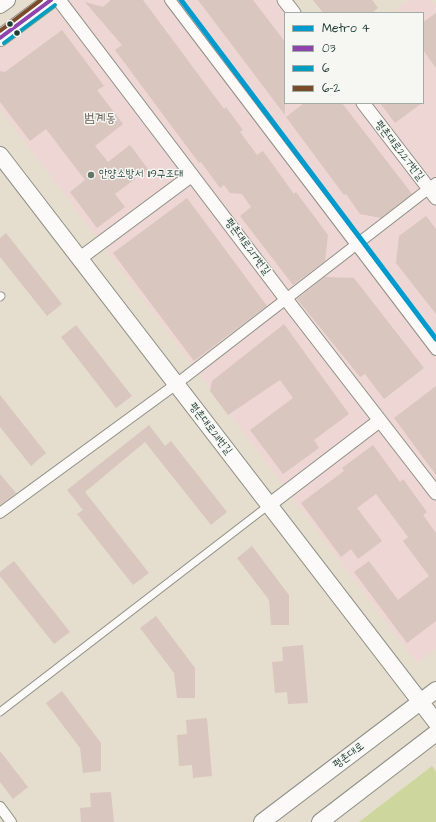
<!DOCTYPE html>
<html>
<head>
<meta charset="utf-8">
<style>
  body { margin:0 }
  #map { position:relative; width:436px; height:822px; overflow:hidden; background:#e5dece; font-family:"Architects Daughter",sans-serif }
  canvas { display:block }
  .legend { position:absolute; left:284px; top:12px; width:140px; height:92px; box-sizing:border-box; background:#f6f6f2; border:1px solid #a0aca6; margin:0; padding:5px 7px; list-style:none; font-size:12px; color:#1f3d34 }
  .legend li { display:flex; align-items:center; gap:8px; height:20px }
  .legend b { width:20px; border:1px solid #a0aca6 }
</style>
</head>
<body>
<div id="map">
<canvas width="436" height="822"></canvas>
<ul class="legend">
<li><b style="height:5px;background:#009bce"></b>Metro 4</li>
<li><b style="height:5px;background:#8e44ad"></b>03</li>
<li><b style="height:5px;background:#039ebf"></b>6</li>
<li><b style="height:5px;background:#7a4b2a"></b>6-2</li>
</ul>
</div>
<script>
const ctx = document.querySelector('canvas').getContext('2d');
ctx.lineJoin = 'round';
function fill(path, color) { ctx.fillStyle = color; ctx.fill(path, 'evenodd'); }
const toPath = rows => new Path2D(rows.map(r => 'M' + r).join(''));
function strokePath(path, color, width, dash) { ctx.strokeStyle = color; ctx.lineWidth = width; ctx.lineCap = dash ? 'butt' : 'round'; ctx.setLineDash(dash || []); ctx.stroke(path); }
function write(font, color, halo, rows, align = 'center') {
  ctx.font = font + ' "Architects Daughter","Poor Story",sans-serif'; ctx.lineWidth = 3; ctx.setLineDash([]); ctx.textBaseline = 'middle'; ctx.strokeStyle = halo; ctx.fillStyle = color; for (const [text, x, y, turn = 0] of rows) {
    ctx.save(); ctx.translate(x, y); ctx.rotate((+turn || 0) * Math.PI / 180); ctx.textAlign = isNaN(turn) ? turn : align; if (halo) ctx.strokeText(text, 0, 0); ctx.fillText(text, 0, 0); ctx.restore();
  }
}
fill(toPath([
  [70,0,275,0,285,13,285,103,423,103,423,13,391,13,408,0,431,0,436,6,436,649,417,663,0,109,0,49]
]), '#eed6d4');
fill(toPath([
  [432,766,436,772,436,822,359,822]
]), '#ccd69d');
fill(toPath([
  [111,0,143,0,224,109,226,107,243,130,240,132,257,155,263,151,294,194,296,192,328,235,325,261,293,285,240,216,251,207,242,194,230,193,224,185,220,188,201,162,199,163,115,50,122,45,85,2,103,7],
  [198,0,253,0,285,42,285,115],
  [313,0,372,0,378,8,372,13,323,13],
  [436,13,436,68,423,50,423,22],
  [62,30,104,86,97,90,123,124,95,146,108,162,130,145,148,169,115,194,125,207,97,228,70,192,85,180,46,129,30,141,0,102,0,71,5,72],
  [304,103,342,103,412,194,381,218,360,214,346,194,344,195,286,117],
  [380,103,422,103,395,123],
  [187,198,267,306,194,361,113,253],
  [426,216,436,229,436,314,396,263,399,236],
  [6,233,62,304,47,316,0,257,0,238],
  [325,277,354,278,424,368,384,399,365,374,360,377,297,299],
  [284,324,349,414,314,440,319,448,283,474,250,430,293,398,280,380,228,415,210,391,212,381],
  [76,325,132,396,116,408,61,337],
  [436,386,436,475,394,418],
  [0,395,46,453,31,466,0,427],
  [149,425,165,446,171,441,227,512,211,525,145,442,85,492,149,573,133,585,77,514,83,510,67,490],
  [373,445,400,482,403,479,427,512,423,515,436,533,436,621,407,643,354,572,369,561,398,600,429,576,403,541,408,537,376,494,357,508,382,541,358,559,351,549,341,557,301,503,344,471,342,468],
  [0,474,16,493,0,505],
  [252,546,289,595,289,625,271,625,269,600,237,558],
  [14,561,70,632,54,644,0,576,0,572],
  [156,616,195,668,195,698,177,698,174,673,140,628],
  [303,645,308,703,288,704,287,692,275,693,272,662,283,661,282,647],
  [62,691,101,743,101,771,83,773,80,748,46,703],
  [207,718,212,776,193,778,192,765,179,766,177,735,187,734,186,720],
  [0,751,28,787,13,799,0,782],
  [111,792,114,822,81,822,80,808,91,807,90,793]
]), '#d9c6be');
const service = toPath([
  [0,297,1,296],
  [0,712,269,505]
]);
const pedestrian = toPath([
  [170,0,436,350],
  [0,513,175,385,436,183],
  [0,807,11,822]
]);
const minor = toPath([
  [59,0,286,299,436,493],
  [284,0,294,13],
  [363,103,436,198],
  [79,259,192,175],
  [269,505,379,421]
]);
const tertiary = toPath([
  [0,5,7,0],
  [0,38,51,0],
  [0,155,436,722],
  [262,822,436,690],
  [320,822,436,733]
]);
strokePath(service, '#8e8f85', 9);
strokePath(pedestrian, '#8e8f85', 12);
strokePath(minor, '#8e8f85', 15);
strokePath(tertiary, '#8e8f85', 18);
strokePath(service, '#fbfaf8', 7);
strokePath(pedestrian, '#fbfaf8', 10);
strokePath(minor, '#fbfaf8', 13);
strokePath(tertiary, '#fbfaf8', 16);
strokePath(toPath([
  [0,38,51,0]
]), '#8e44ad', 4);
strokePath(toPath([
  [4,43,55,5]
]), '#039ebf', 4);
strokePath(toPath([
  [0,31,41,0]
]), '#7a4b2a', 4);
strokePath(toPath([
  [181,0,436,339]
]), '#009bce', 5);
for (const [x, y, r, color] of [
  [10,24,3.5,"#1f3d34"],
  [17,33,3.5,"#1f3d34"],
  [91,175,4,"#64756a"]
]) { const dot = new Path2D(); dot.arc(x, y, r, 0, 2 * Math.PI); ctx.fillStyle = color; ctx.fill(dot); strokePath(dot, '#f6f6f2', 1.5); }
write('11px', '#1f3d34', '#f6f6f2', [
  ["평촌대로227번길",399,151,52],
  ["평촌대로217번길",247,247,53],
  ["평촌대로211번길",210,429,52],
  ["평촌대로",349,756,-37]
]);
write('11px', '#1f3d34', '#f6f6f2', [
  ["안양소방서 119구조대",99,175]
], 'left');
write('13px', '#675d55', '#f6f6f2', [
  ["범계동",100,119]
]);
</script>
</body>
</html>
